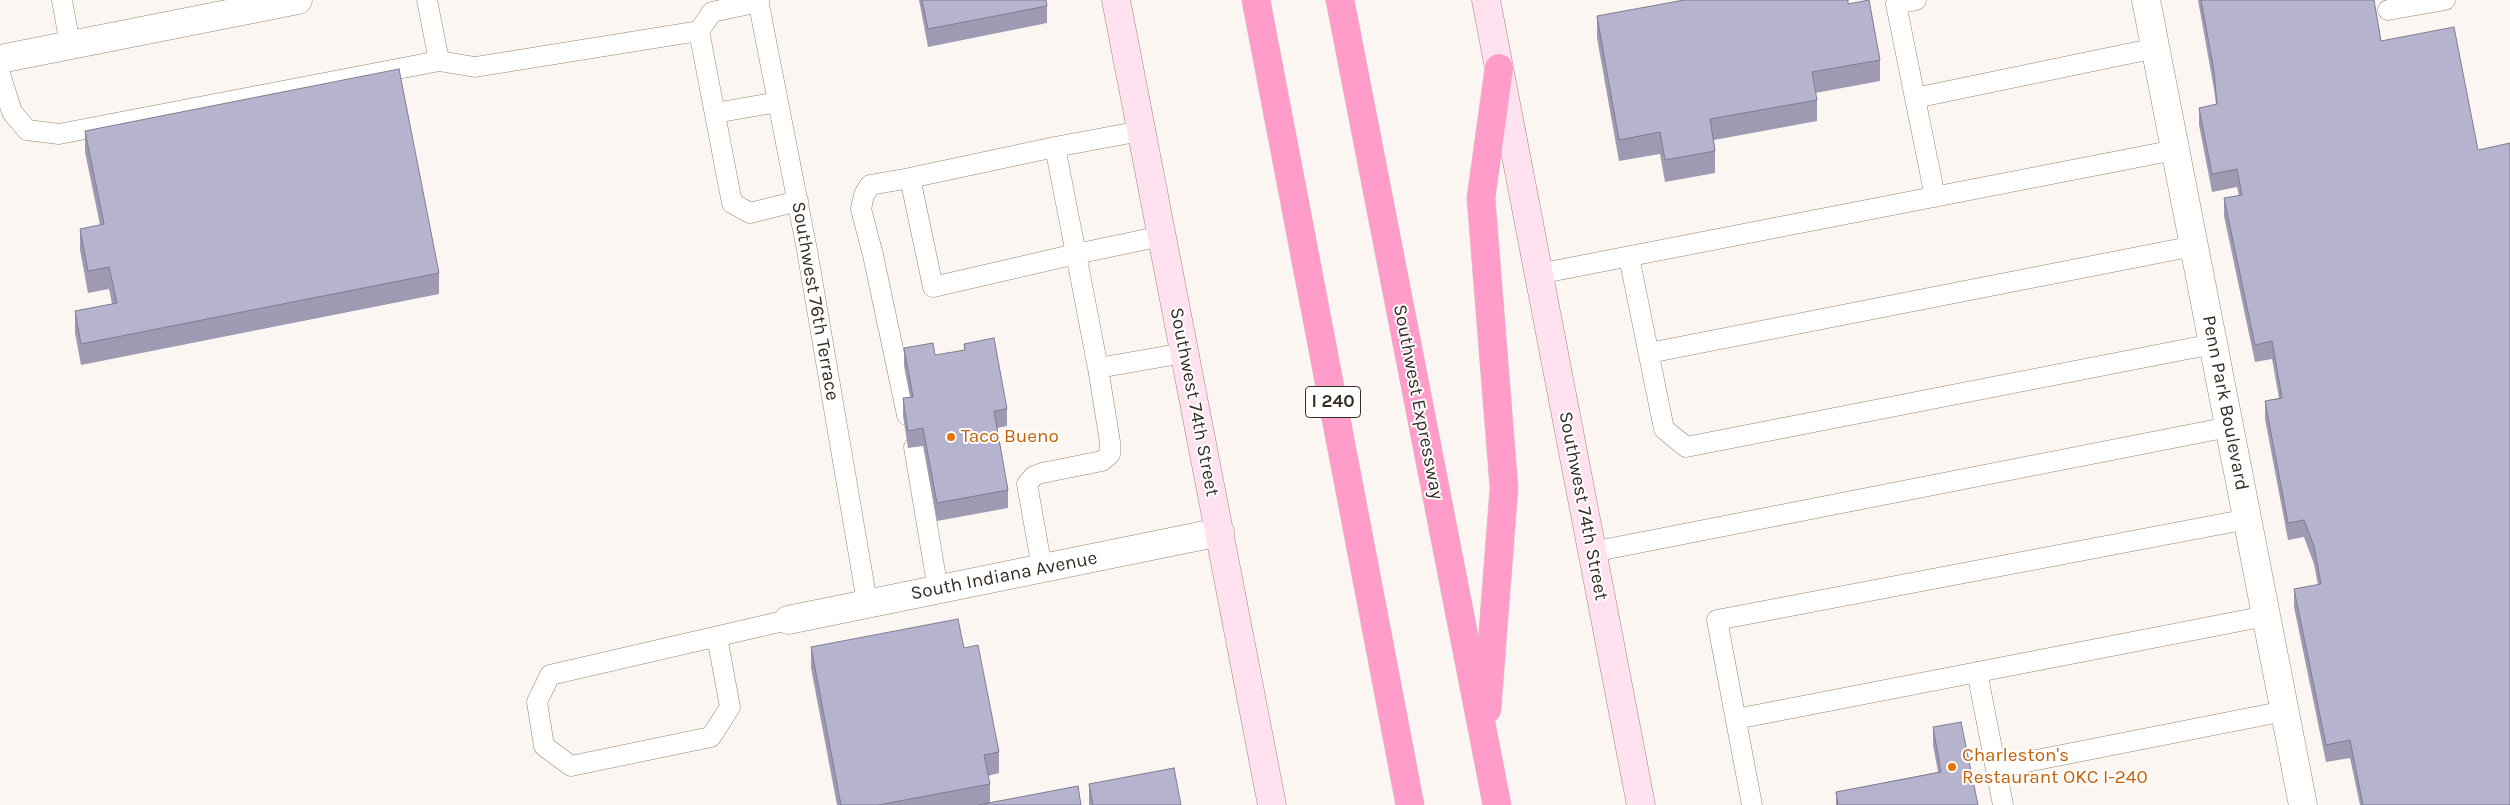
<!DOCTYPE html>
<html>
<head>
<meta charset="utf-8">
<style>
  body { margin:0 }
  canvas { display:block; background:#fbf6f2 }
</style>
</head>
<body>
<canvas width="2510" height="805"></canvas>
<script>
const ctx = document.querySelector('canvas').getContext('2d');
ctx.lineJoin = 'round';
const toPath = rows => new Path2D(rows.map(r => 'M' + r).join(''));
function strokePath(path, color, width, dash) { ctx.strokeStyle = color; ctx.lineWidth = width; ctx.lineCap = dash ? 'butt' : 'round'; ctx.setLineDash(dash || []); ctx.stroke(path); }
function fill(path, color) { ctx.fillStyle = color; ctx.fill(path, 'evenodd'); }
function write(font, color, halo, rows, align = 'center') {
  ctx.font = font + ' Karla,sans-serif'; ctx.lineWidth = 4; ctx.setLineDash([]); ctx.textBaseline = 'middle'; ctx.strokeStyle = halo; ctx.fillStyle = color; for (const [text, x, y, turn = 0] of rows) {
    ctx.save(); ctx.translate(x, y); ctx.rotate((+turn || 0) * Math.PI / 180); ctx.textAlign = isNaN(turn) ? turn : align; if (halo) ctx.strokeText(text, 0, 0); ctx.fillText(text, 0, 0); ctx.restore();
  }
}
const service = toPath([
  [62,0,70,45],
  [427,0,439,61,475,67,699,31],
  [758,0,807,250,867,602],
  [1916,0,1896,4,1935,197],
  [759,2,712,12,699,31,732,203,750,213,798,201],
  [2388,10,2445,0],
  [0,74,12,112,27,130,59,134,439,61],
  [1915,98,2156,48],
  [715,113,778,102],
  [1141,131,1055,147,1076,254,1162,236],
  [1055,147,910,178,933,287,1076,254,1098,368,1184,353],
  [1629,257,1664,429,1686,447,2213,344],
  [1538,274,2175,150],
  [1649,353,2194,246],
  [907,415,873,255,861,209,864,195,870,185,910,178],
  [914,447,938,590],
  [1592,552,2229,427],
  [1042,568,1027,484,1034,476,1042,473,1102,461,1110,454,1110,442,1098,368],
  [717,637,730,707,711,737,571,766,544,746,537,702,550,675,788,620],
  [1977,672,2003,805],
  [1736,719,2266,616],
  [1996,768,2285,711],
  [1752,805,1717,620,2248,519]
]);
const minor = toPath([
  [2146,0,2303,805],
  [0,59,298,0],
  [788,620,1220,532]
]);
const secondary = toPath([
  [1116,0,1272,805],
  [1486,0,1641,805]
]);
const motorway = toPath([
  [1256,0,1410,805],
  [1340,0,1497,805],
  [1487,709,1504,488,1481,198,1499,68]
]);
strokePath(service, '#9a8470', 21);
strokePath(minor, '#9a8470', 29);
strokePath(secondary, '#9a8470', 29);
strokePath(motorway, '#d3d1cf', 29);
strokePath(service, '#fff', 20);
strokePath(minor, '#fff', 28);
strokePath(secondary, '#ffe1ef', 28);
strokePath(motorway, '#ff9cca', 28);
fill(toPath([
  [919,0,1046,0,1047,6,1047,23,928,47],
  [2198,0,2374,0,2510,805,2360,805,2350,758,2326,762,2294,607,2294,589,2318,585,2314,564,2304,537,2288,540,2265,419,2265,401,2279,398,2272,359,2255,362,2224,216,2224,198,2239,196,2237,187,2212,192,2199,125,2199,108,2216,104,2214,89],
  [1848,4,1880,60,1880,81,1815,93,1817,100,1817,121,1714,140,1715,151,1715,173,1665,182,1660,154,1619,161,1597,38,1597,16],
  [85,131,439,273,439,294,81,365,75,333,75,311,112,304,109,289,88,293,80,250,80,229,100,225,85,152],
  [964,344,1007,409,1007,426,997,428,1008,490,1008,508,937,521,923,446,908,448,903,416,903,398,910,397,904,366,904,348,935,355,964,350],
  [811,647,964,648,999,752,999,773,988,776,990,784,990,803,1081,805,837,805,811,668],
  [1933,727,1978,805,1836,805,1836,792,1938,772,1933,745],
  [1089,784,1181,805,1089,805]
]), '#9d9ab2');
const building = toPath([
  [922,0,1046,0,1047,6,928,29,922,0],
  [1684,0,1848,0,1848,4,1869,0,1880,60,1812,72,1817,100,1710,119,1715,151,1665,160,1660,132,1619,140,1597,16,1684,0],
  [2201,0,2374,0,2381,41,2454,27,2478,150,2510,143,2510,805,2363,805,2350,740,2326,745,2294,589,2321,584,2314,546,2304,520,2288,523,2265,401,2282,398,2272,341,2255,345,2224,198,2242,195,2237,169,2212,174,2199,108,2217,104,2214,71,2201,0],
  [399,69,439,273,81,344,75,311,117,303,109,267,88,271,80,229,104,224,85,131,399,69],
  [994,338,1007,409,994,411,1008,490,937,503,923,428,908,431,903,398,913,397,904,348,933,343,935,355,965,350,964,344,994,338],
  [958,619,964,648,978,645,999,752,984,755,990,784,878,805,841,805,811,647,958,619],
  [1961,722,1978,805,1838,805,1836,792,1941,772,1933,727,1961,722],
  [1174,768,1181,805,1093,805,1089,784,1174,768],
  [1078,786,1081,805,978,805,1078,786]
]);
fill(building, '#b6b3cf');
strokePath(building, '#7f7d91', 1);
for (const [x, y, r, color] of [
  [951,437,5,"#e8710a"],
  [1952,767,5,"#e8710a"]
]) { const dot = new Path2D(); dot.arc(x, y, r, 0, 2 * Math.PI); ctx.fillStyle = color; ctx.fill(dot); strokePath(dot, '#fff', 2); }
for (const [x, y, w] of [
  [1333,402,55]
]) { const box = new Path2D(); box.roundRect(x - w / 2, y - 15.5, w, 31, 4); ctx.fillStyle = '#fff'; ctx.fill(box); strokePath(box, '#362d25', 1); }
write('bold 18px', '#362d25', null, [
  ["I 240",1333,402]
]);
write('19px', '#362d25', '#fff', [
  ["Southwest 76th Terrace",815,301,80],
  ["Southwest 74th Street",1194,402,79],
  ["Southwest Expressway",1418,402,79],
  ["Penn Park Boulevard",2225,403,79],
  ["Southwest 74th Street",1583,506,79],
  ["South Indiana Avenue",1004,576,-11]
]);
write('19px', '#c56008', '#fff', [
  ["Taco Bueno",961,437],
  ["Charleston's",1962,756],
  ["Restaurant OKC I-240",1962,778]
], 'left');
</script>
</body>
</html>
